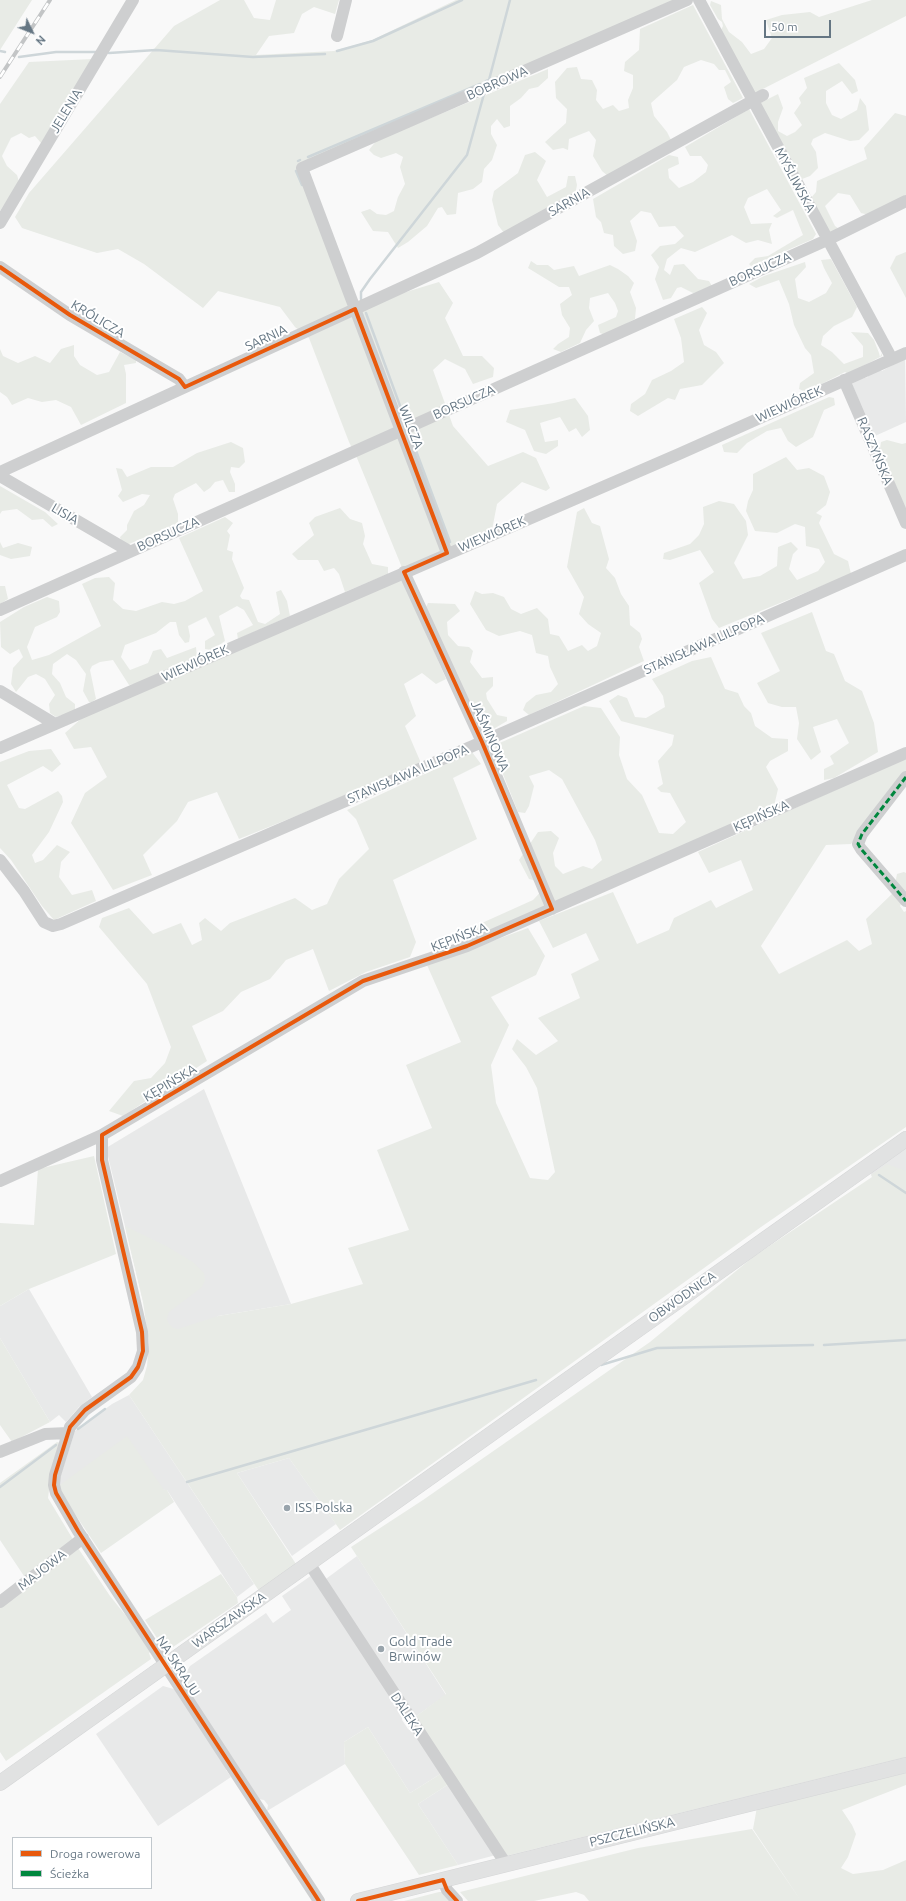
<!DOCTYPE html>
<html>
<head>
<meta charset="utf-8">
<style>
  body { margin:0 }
  #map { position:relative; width:906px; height:1901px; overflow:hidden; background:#f9f9f9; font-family:Ubuntu,sans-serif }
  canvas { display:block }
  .legend { position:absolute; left:12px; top:1837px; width:140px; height:52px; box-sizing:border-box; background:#fff; border:1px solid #c1c8cd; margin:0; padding:5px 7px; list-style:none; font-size:12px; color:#657683 }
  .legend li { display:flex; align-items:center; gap:8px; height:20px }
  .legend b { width:20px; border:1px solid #c1c8cd }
  .north { position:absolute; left:12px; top:12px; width:40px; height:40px; -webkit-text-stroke:3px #fff; paint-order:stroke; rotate:133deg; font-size:11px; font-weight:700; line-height:16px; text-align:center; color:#657683 }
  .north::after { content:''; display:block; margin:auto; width:14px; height:18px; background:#657683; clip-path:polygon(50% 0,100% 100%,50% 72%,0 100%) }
  .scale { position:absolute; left:764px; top:20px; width:67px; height:18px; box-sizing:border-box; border:2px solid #657683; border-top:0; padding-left:5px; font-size:12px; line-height:14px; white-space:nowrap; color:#657683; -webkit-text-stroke:3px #fff; paint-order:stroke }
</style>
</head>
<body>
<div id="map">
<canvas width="906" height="1901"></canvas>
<ul class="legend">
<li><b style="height:5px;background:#e8590c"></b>Droga rowerowa</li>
<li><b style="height:5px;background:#00873e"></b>Ścieżka</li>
</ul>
<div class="north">N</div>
<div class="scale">50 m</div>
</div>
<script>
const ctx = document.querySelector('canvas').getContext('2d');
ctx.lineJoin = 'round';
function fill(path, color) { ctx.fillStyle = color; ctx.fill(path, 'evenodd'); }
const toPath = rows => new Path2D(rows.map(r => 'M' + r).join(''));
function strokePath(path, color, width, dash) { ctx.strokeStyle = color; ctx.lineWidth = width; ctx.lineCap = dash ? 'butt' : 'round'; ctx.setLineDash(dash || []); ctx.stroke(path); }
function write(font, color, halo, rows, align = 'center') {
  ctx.font = font + ' Ubuntu,sans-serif'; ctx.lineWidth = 4; ctx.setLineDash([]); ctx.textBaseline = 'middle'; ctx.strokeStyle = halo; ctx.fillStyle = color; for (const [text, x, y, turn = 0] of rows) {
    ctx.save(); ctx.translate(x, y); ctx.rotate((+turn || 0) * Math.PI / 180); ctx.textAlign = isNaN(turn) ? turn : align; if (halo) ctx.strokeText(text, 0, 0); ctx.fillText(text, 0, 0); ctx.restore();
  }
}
fill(toPath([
  [905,358,906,422,875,436,852,384,853,381,868,377,868,375,880,370,882,371],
  [204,1089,291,1304,218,1316,159,1367,106,1148],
  [906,1139,906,1197,873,1177,866,1168],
  [29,1289,92,1397,79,1407,66,1422,59,1415,50,1422,0,1338,0,1306],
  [129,1395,254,1584,237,1597,167,1490,57,1487,75,1431,112,1404],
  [289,1458,336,1524,292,1556,237,1473],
  [357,1556,446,1695,415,1717,323,1581],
  [312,1575,402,1713,402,1720,408,1729,417,1734,442,1773,410,1793,368,1727,344,1742,345,1764,267,1811,268,1805,264,1800,259,1799,181,1682,190,1666,266,1613,273,1623,291,1610,282,1596],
  [163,1686,177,1690,228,1768,226,1770,231,1777,158,1826,96,1734],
  [449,1784,496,1855,458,1865,418,1804]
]), '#e8e9e9');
fill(toPath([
  [0,0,32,0,0,50],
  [220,0,244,0,254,18,270,20,276,0,339,0,335,14,314,7,302,14,294,33,269,36,256,55,334,51,372,40,456,0,673,0,303,165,355,313,396,295,439,282,453,303,445,318,463,356,482,356,494,368,493,377,473,384,465,369,445,359,433,370,453,426,488,466,523,452,536,458,550,488,546,491,522,482,497,504,492,530,403,570,357,458,349,442,309,338,295,327,280,307,218,291,203,308,144,264,118,249,97,253,22,228,15,217,29,193,174,26],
  [872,0,906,0,906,16,753,94,721,30,723,26,722,22,718,19,710,5,711,1,721,5,722,19,729,32,742,42,751,54,764,49,772,38,766,20,782,15,810,12,819,17],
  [693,5,743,98,733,103,728,99,724,87,731,82,725,70,719,70,714,64,701,60,684,67,677,80,651,103,654,116,667,132,671,140,609,177,602,171,593,156,596,140,589,131,569,139,568,150,563,148,553,150,545,142,566,123,567,109,556,98,555,82,567,68,577,67,581,79,592,80,597,90,596,100,603,109,613,105,619,111,629,108,628,100,633,88,633,75,624,71,625,62,639,50,640,29],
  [93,59,41,143,35,136,29,138,21,133,11,138,2,156,7,166,17,175,19,182,0,211,0,104,29,62],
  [839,63,855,80,858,91,852,94,842,81,826,91,826,103,832,115,841,119,857,110,860,98,866,106,869,130,859,140,850,141,825,133,813,139,811,144,816,152,818,168,810,176,802,179,760,103,778,94,783,108,778,122,778,131,787,136,795,132,802,125,794,113,801,103,799,98,807,88,804,78],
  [548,69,548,78,538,87,529,89,521,98,510,106,510,126,504,128,497,119,491,126,491,134,497,145,492,160,484,169,482,182,473,189,458,193,456,214,447,215,442,207,438,208,427,226,408,242,398,248,388,232,373,231,361,212,370,209,377,214,386,215,394,211,398,197,405,184,400,167,403,157,396,153,381,158,374,155,369,150,376,141],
  [749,109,816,234,813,239,751,266,749,264,755,258,768,256,803,235,793,210,777,218,773,216,781,210,767,189,748,198,744,207,751,224,772,223,769,230,772,244,758,240,746,243,732,235,695,252,681,248,667,259,664,270,670,275,674,265,684,264,698,279,709,281,712,286,705,292,693,293,681,287,677,288,671,298,663,300,655,279,659,267,651,255,660,246,675,244,684,236,675,226,659,227,651,213,641,211,630,221,637,241,635,251,623,254,614,246,613,235,604,233,601,222,596,217,593,199,669,155,678,157,679,164,668,169,669,178,679,188,693,182,706,172,708,165,701,156,690,156,685,147],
  [895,113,906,116,906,197,869,215,861,213,850,195,838,193,825,206,835,226,842,231,831,237,811,198,816,192,817,181,867,159,864,148],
  [535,152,546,161,537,180,547,197,566,187,568,176,575,176,577,185,575,195,504,233,498,225,492,200,494,191,518,173,525,155],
  [906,252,906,298,890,268,896,256],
  [831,259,857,307,852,317,834,326,823,336,821,345,832,352,844,364,863,357,863,346,851,332,868,333,874,340,879,353,880,357,876,359,880,357,882,353,882,356,848,374,845,372,806,392,799,389,800,383,814,373,811,355,805,348,794,325,789,304,779,280,756,288,749,284,764,276,805,262,806,267,795,279,798,298,809,302,826,293,832,283,824,268,821,260],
  [531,261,537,265,548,265,554,270,574,266,579,276,610,265,618,269,628,276,634,283,630,292,636,308,635,319,605,335,600,333,598,325,616,317,618,311,615,303,608,293,590,298,589,308,594,321,586,330,580,343,561,352,553,349,558,344,569,337,570,328,562,315,560,304,572,295,569,287,559,287,528,268],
  [702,307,707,313,699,330,704,345,716,352,724,363,702,385,680,389,675,400,668,398,638,416,630,411,631,404,645,394,652,380,671,371,684,362,681,338,674,319],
  [74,345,74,356,80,365,97,375,109,372,120,352,136,360,136,363,124,365,126,374,126,403,81,425,71,407,56,400,42,402,28,398,12,405,7,397,0,392,0,349,3,356,18,363,35,356,50,363,61,349],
  [829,397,834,398,835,405,824,410,813,437,796,447,788,441,781,428,767,431,747,443,737,453,724,452,722,445],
  [575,398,588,416,590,430,582,437,576,428,569,432,560,417,540,423,545,442,558,440,558,446,546,454,534,451,525,430,506,422,510,410,554,403],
  [887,440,902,444,906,443,906,509,880,449,881,442],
  [231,442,243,448,245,462,239,468,231,467,230,472,235,484,235,492,229,492,223,480,215,482,210,488,204,492,196,483,175,494,173,499,178,514,178,523,129,544,122,544,120,537,127,530,127,525,134,511,144,505,150,495,142,494,123,502,118,496,122,490,116,468,122,469,127,477,151,467,173,467,197,453],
  [786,457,797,470,809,468,824,476,830,492,826,505,816,513,822,516,819,523,834,554,848,561,851,574,719,628,712,619,699,583,714,572,700,550,670,560,663,559,664,553,690,544,699,535,704,524,703,507,719,501,734,504,746,521,748,535,734,563,743,579,760,576,777,566,778,547,791,542,798,549,793,554,789,569,797,580,818,571,825,562,819,549,806,546,805,527,795,524,777,533,755,531,746,511,748,501,753,490,753,474],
  [0,486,45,512,58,524,52,527,43,519,32,520,17,509,2,511,0,514],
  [340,508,350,519,362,523,365,536,363,544,372,564,388,567,388,574,345,592,339,574,334,568,324,571,318,560,298,560,292,554,314,535,309,523,315,517],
  [584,508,592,523,600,526,609,559,606,568,615,578,621,594,629,606,630,625,640,633,642,639,639,647,644,661,529,715,523,710,526,703,536,695,551,692,558,684,550,667,548,656,536,653,532,635,520,631,499,636,486,630,470,604,475,591,482,594,493,593,504,597,511,609,521,614,537,608,548,619,550,634,559,636,568,651,582,645,588,651,597,646,601,633,588,624,579,614,584,597,567,567,577,512],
  [225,517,233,523,227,531,230,535,227,550,233,552,232,559,244,588,240,596,242,599,249,600,258,622,265,624,280,614,276,592,281,590,287,601,290,616,238,639,237,633,253,625,244,610,237,606,219,616,225,641,212,650,205,649,205,641,215,635,206,617,188,626,190,636,189,642,185,643,179,635,176,622,170,622,156,633,125,645,121,657,130,670,148,663,153,651,161,649,167,658,196,647,197,658,137,684,129,685,113,660,100,662,92,666,90,670,96,699,92,702,89,702,83,691,86,674,76,660,67,654,53,664,52,674,60,683,66,697,75,704,75,711,56,717,50,713,49,704,55,695,45,679,36,674,28,677,16,692,11,684,13,668,23,657,19,649,10,654,1,647,0,622,24,607,47,597,59,601,60,612,57,617,35,627,27,647,32,660,49,655,101,626,82,584,95,578,109,577,115,583,113,600,123,609,136,611,162,602,174,604,185,601,203,591,179,538],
  [0,542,3,548,18,543,32,547,30,556,11,559,0,555],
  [403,579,446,679,436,684,422,673,404,684,416,716,405,726,421,763,301,814,239,839,217,792,188,802,177,821,143,855,152,875,113,890,71,823,85,793,107,777,91,747,74,749,65,733,82,718],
  [0,586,5,586,8,599,0,604],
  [428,603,455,604,460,611,447,622,448,635,458,646,469,647,473,651,470,662,482,678,493,677,493,686,486,693,487,699,497,715,507,717,507,721,485,734,481,729,426,607],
  [812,612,826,651,834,654,845,681,862,691,874,723,878,752,834,778,824,780,824,769,834,764,830,756,849,743,837,719,813,727,821,752,811,760,797,739,799,723,796,707,782,707,768,703,757,683,780,671,761,633],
  [711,657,725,689,738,693,744,706,751,713,755,726,772,738,788,739,788,751,770,761,766,767,778,789,774,806,476,936,473,927,533,900,548,884,529,879,519,860,538,832,551,831,559,838,553,853,555,866,563,874,583,866,592,869,602,860,595,840,562,779,549,770,529,776,534,786,529,806,525,813,518,812,497,759,495,745,584,706,601,708,620,737,619,755,627,779,642,795,659,833,673,834,686,822,670,793,661,792,657,788,663,784,658,761,672,745,674,735,621,721,609,701,618,695,627,698,635,717,646,718,665,707,663,696,652,679,692,661],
  [51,749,61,764,52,772,43,766,7,785,19,808,25,809,58,791,62,796,63,802,49,832,32,855,35,863,43,860,57,845,70,852,61,862,59,877,72,895,92,890,96,901,54,920,42,906,11,860,0,848,0,762,29,751],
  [472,752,481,764,453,778,477,839,393,880,416,942,410,957,366,972,329,991,313,949,286,960,270,979,241,992,223,1011,192,1026,207,1061,123,1116,109,1111,134,1081,151,1078,165,1063,171,1047,147,984,99,927,102,918,129,908,153,934,181,923,192,945,202,940,199,923,205,918,221,931,230,923,295,898,312,910,327,904,339,879,369,849,356,819,347,810],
  [906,758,906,771,851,844,826,845,761,946,779,974,847,940,859,951,872,944,866,919,894,892,902,902,900,906,904,912,906,911,906,1127,761,1227,340,1530,289,1458,237,1473,296,1564,259,1591,129,1395,143,1380,147,1366,149,1343,143,1302,125,1226,166,1246,193,1262,204,1273,205,1280,202,1287,169,1312,167,1319,169,1324,173,1328,178,1329,218,1316,291,1304,363,1284,348,1248,409,1230,377,1150,432,1128,406,1065,461,1042,427,965,528,928,545,956,536,975,491,997,509,1025,491,1065,496,1103,530,1178,548,1180,555,1172,537,1088,526,1067,512,1049,517,1039,536,1055,558,1041,538,1018,580,998,571,974,599,960,586,933,553,948,539,921,613,892,637,944,669,930,674,918,711,900,716,908,753,890,741,860,709,873,698,852],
  [904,872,906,873,906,896,895,884,897,874],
  [94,1156,116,1254,29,1289,0,1306,0,1223,34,1225,38,1169],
  [887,1164,906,1171,906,1757,506,1856,415,1717,446,1694,351,1547,423,1500,650,1342,753,1257,872,1177,871,1175],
  [0,1338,50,1422,12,1442,0,1425],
  [127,1436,164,1490,167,1490,174,1502,101,1553,57,1487],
  [57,1442,61,1443,52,1468,48,1498,74,1541,26,1579,0,1540,0,1483],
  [78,1548,110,1596,147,1642,152,1651,149,1653,151,1659,6,1761,0,1752,0,1604],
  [221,1574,237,1597,238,1603,173,1647,167,1647,157,1638,145,1620],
  [368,1727,410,1793,442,1773,449,1784,418,1804,458,1865,419,1875,345,1764,344,1742],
  [906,1773,906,1785,842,1810,852,1825,856,1834,848,1857,841,1868,853,1874,883,1870,906,1860,906,1901,801,1901,753,1829,757,1807],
  [752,1829,801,1901,589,1901,584,1895,576,1892,534,1901,468,1901,460,1892,638,1848],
  [439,1892,443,1892,451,1901,404,1901]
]), '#e8ebe6');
strokePath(toPath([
  [0,51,5,52],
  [337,51,373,41,462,0],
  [109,53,156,50,253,57,325,54],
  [19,57,56,52,96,52],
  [486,81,489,80,510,0],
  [308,157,480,84],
  [298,161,300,160],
  [296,171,302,185],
  [361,299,361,292,370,279,467,155,484,94],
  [366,313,406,422],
  [409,432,450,542],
  [879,1175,906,1193],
  [824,1345,906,1340],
  [601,1365,657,1348,813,1345],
  [78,1429,105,1409],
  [187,1482,536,1380],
  [0,1487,56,1445]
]), '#ced6d9', 2.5);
const major = toPath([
  [0,1783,906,1139],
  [358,1901,906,1765]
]);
strokePath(major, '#d5d6d7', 16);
strokePath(toPath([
  [699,0,892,359],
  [337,36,346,0],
  [0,223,133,0],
  [0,267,70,315,179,379,185,387],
  [844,380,906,523],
  [0,472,477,253,763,95],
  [0,476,129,551],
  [447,553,302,168,687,0],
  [404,572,482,742,552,909],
  [0,610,827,240,906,201],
  [0,691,55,724],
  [0,748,679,454,906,353],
  [906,777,862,834,858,844,861,849,906,901],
  [0,860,24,891,44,922,53,926,61,924,482,742,906,555],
  [0,1181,102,1135],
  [0,1452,45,1434,68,1433],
  [309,1563,506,1864],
  [0,1602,83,1538],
  [443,1880,447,1890,457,1901],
  [319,1901,78,1531,56,1493,54,1485,55,1475,70,1427,85,1410,131,1377,138,1367,143,1351,142,1332,102,1160,102,1135,363,981,467,946,906,753]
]), '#cecfd0', 12);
strokePath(major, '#e1e2e2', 15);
const rail = toPath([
  [0,77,50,0]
]);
strokePath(rail, '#c3c5c6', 4);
strokePath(rail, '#fff', 2.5, [8]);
strokePath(toPath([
  [906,777,862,834,858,844,861,849,906,901]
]), '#00873e', 3, [6, 3]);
strokePath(toPath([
  [0,267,70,315,179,379,185,387,355,309,447,553,404,572,482,742,552,909,467,946,363,981,102,1135,102,1160,142,1332,143,1351,138,1367,131,1377,85,1410,70,1427,55,1475,54,1485,56,1493,78,1531,319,1901],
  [358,1901,443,1880,447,1890,457,1901]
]), '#e8590c', 4);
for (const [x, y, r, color] of [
  [287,1508,4,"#99a4ac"],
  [381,1649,4,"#99a4ac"]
]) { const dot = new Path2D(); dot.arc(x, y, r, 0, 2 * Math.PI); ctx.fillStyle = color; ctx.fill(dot); strokePath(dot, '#fff', 1.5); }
write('13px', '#657683', '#fff', [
  ["BOBROWA",497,83,-24],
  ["JELENIA",66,111,-59],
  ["MYŚLIWSKA",795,180,62],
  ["SARNIA",569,202,-29],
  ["BORSUCZA",760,269,-24],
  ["KRÓLICZA",98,319,31],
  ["SARNIA",266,338,-25],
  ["BORSUCZA",464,402,-24],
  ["WIEWIÓREK",789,404,-24],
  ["WILCZA",411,427,69],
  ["RASZYŃSKA",875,451,67],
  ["LISIA",65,514,30],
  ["BORSUCZA",168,534,-24],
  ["WIEWIÓREK",492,534,-23],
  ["STANISŁAWA LILPOPA",704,644,-24],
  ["WIEWIÓREK",195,663,-24],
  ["JAŚMINOWA",490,736,66],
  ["STANISŁAWA LILPOPA",408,774,-23],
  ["KĘPIŃSKA",761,816,-24],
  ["KĘPIŃSKA",459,937,-21],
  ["KĘPIŃSKA",170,1083,-31],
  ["OBWODNICA",682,1297,-35],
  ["MAJOWA",42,1570,-38],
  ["WARSZAWSKA",229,1620,-35],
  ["NA SKRAJU",178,1666,57],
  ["DALEKA",407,1714,57],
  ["PSZCZELIŃSKA",632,1832,-14]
]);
write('13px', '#657683', '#fff', [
  ["ISS Polska",295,1508],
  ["Gold Trade",389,1642],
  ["Brwinów",389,1657]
], 'left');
</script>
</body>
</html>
